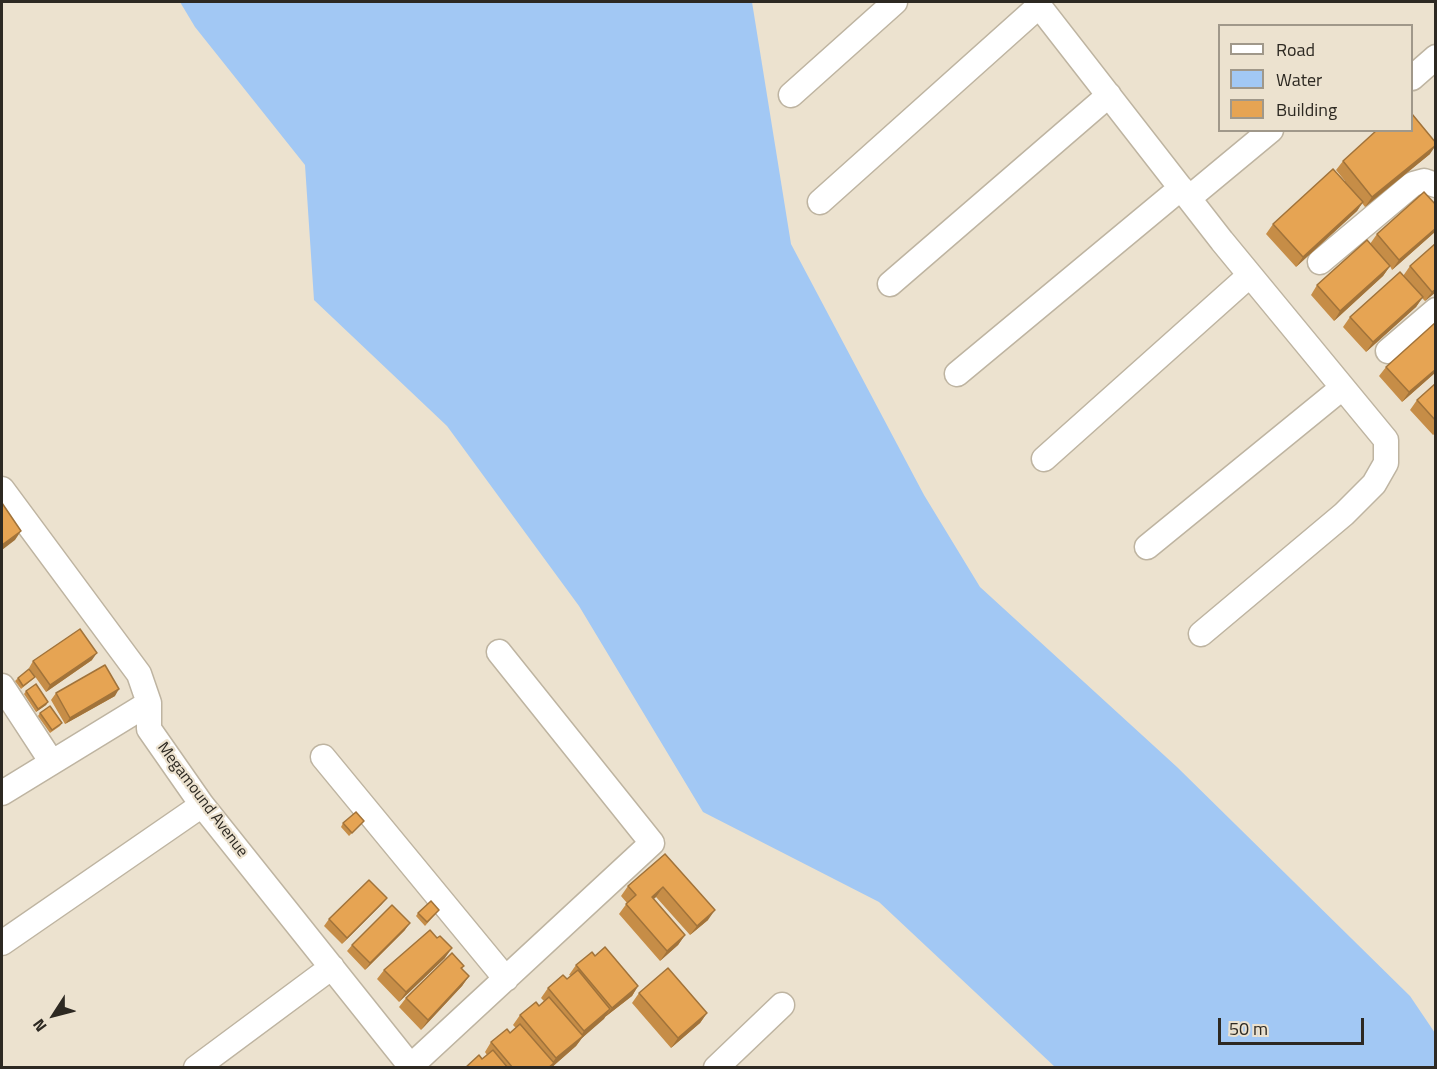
<!DOCTYPE html>
<html>
<head>
<meta charset="utf-8">
<style>
  body { margin:0 }
  #map { position:relative; width:1437px; height:1069px; overflow:hidden; background:#ece2cf; font-family:"Titillium Web",sans-serif }
  canvas { display:block }
  .frame { position:absolute; inset:0; border:3px solid #2d2922; pointer-events:none }
  .legend { position:absolute; left:1218px; top:24px; width:195px; height:108px; box-sizing:border-box; background:#ece2cf; border:2px solid #a0988a; margin:0; padding:8px 10px; list-style:none; font-size:18px; color:#2d2922 }
  .legend li { display:flex; align-items:center; gap:12px; height:30px }
  .legend b { width:30px; border:2px solid #a0988a }
  .north { position:absolute; left:24px; top:985px; width:60px; height:60px; -webkit-text-stroke:4px #ece2cf; paint-order:stroke; rotate:234deg; font-size:16px; font-weight:700; line-height:24px; text-align:center; color:#2d2922 }
  .north::after { content:''; display:block; margin:auto; width:21px; height:27px; background:#2d2922; clip-path:polygon(50% 0,100% 100%,50% 72%,0 100%) }
  .scale { position:absolute; left:1218px; top:1018px; width:146px; height:27px; box-sizing:border-box; border:3px solid #2d2922; border-top:0; padding-left:8px; font-size:18px; line-height:21px; white-space:nowrap; color:#2d2922; -webkit-text-stroke:4px #ece2cf; paint-order:stroke }
</style>
</head>
<body>
<div id="map">
<canvas width="1437" height="1069"></canvas>
<div class="frame"></div>
<ul class="legend">
<li><b style="height:8px;background:#fff"></b>Road</li>
<li><b style="height:16px;background:#a2c8f4"></b>Water</li>
<li><b style="height:16px;background:#e6a453"></b>Building</li>
</ul>
<div class="north">N</div>
<div class="scale">50 m</div>
</div>
<script>
const ctx = document.querySelector('canvas').getContext('2d');
ctx.lineJoin = 'round';
function fill(path, color) { ctx.fillStyle = color; ctx.fill(path, 'evenodd'); }
const toPath = rows => new Path2D(rows.map(r => 'M' + r).join(''));
function strokePath(path, color, width, dash) { ctx.strokeStyle = color; ctx.lineWidth = width; ctx.lineCap = dash ? 'butt' : 'round'; ctx.setLineDash(dash || []); ctx.stroke(path); }
function write(font, color, halo, rows, align = 'center') {
  ctx.font = font + ' "Titillium Web",sans-serif'; ctx.lineWidth = 4.5; ctx.setLineDash([]); ctx.textBaseline = 'middle'; ctx.strokeStyle = halo; ctx.fillStyle = color; for (const [text, x, y, turn = 0] of rows) {
    ctx.save(); ctx.translate(x, y); ctx.rotate((+turn || 0) * Math.PI / 180); ctx.textAlign = isNaN(turn) ? turn : align; if (halo) ctx.strokeText(text, 0, 0); ctx.fillText(text, 0, 0); ctx.restore();
  }
}
fill(toPath([
  [180,2,752,2,791,244,924,495,980,587,1177,767,1410,996,1435,1033,1435,1067,1055,1067,879,902,703,812,579,606,447,426,314,300,305,165,195,27]
]), '#a2c8f4');
const minor = toPath([
  [1036,2,1222,241,1386,440,1386,463,1374,484,1344,514,1201,634],
  [1412,78,1436,57],
  [791,95,895,2],
  [1189,198,1271,130],
  [820,202,1039,6],
  [1320,262,1413,184,1424,181,1436,185],
  [890,284,1109,95],
  [1388,351,1436,310],
  [957,374,1181,188],
  [1044,459,1250,275],
  [2,489,139,674,149,703,149,729,202,805,412,1068],
  [1147,547,1342,388],
  [2,686,51,761],
  [323,757,506,979],
  [2,793,149,703],
  [2,943,202,805],
  [411,1066,652,843,499,652],
  [196,1068,332,967],
  [716,1068,782,1005]
]);
strokePath(minor, '#beb4a1', 27);
strokePath(minor, '#fff', 24);
fill(toPath([
  [1430,154,1365,207,1362,203,1357,211,1296,267,1266,234,1273,224,1345,181,1336,170,1343,161],
  [1436,231,1392,270,1390,266,1383,276,1334,321,1311,295,1317,285,1370,244,1377,234],
  [1410,266,1436,292,1425,301,1422,298,1416,307,1366,352,1343,327,1350,317,1403,276],
  [1386,367,1436,372,1402,402,1379,376],
  [1436,383,1436,433,1433,435,1410,410,1417,400],
  [92,660,46,692,29,668,33,661],
  [35,677,32,680,21,689,15,681,18,678],
  [26,691,48,702,46,705,36,712,24,694],
  [56,693,115,696,65,724,51,700],
  [40,713,62,723,60,726,50,733,38,716],
  [364,821,349,836,341,827,343,823],
  [665,854,708,920,690,935,656,897,653,899,685,935,678,945,660,961,619,914,627,903,621,896,628,886],
  [382,904,342,944,324,926,329,919],
  [439,910,425,926,416,916,418,913],
  [405,930,365,970,347,951,352,945],
  [595,956,638,986,632,996,605,1017,582,1038,576,1046,551,1068,465,1068,482,1059,487,1055,485,1052,491,1042,510,1033,516,1028,513,1025,520,1015,539,1006,544,1001,541,998,548,988,567,979,571,976,569,975,576,965],
  [445,958,399,1002,377,979,384,970],
  [464,966,462,969,469,976,462,986,421,1030,399,1007,406,998],
  [639,993,707,1013,700,1023,671,1048,632,1003]
]), '#c68d47');
fill(toPath([
  [1436,145,1430,154,1365,207,1372,197],
  [1363,202,1357,211,1296,267,1303,257],
  [1436,228,1436,231,1392,270,1399,260],
  [1390,266,1383,276,1334,321,1340,311],
  [1436,289,1436,292,1425,301,1432,292],
  [1423,297,1416,307,1366,352,1373,342],
  [1436,369,1436,372,1402,402,1409,392],
  [21,531,15,540,2,550,2,545],
  [97,653,92,660,46,692,50,685],
  [119,689,115,696,65,724,70,718],
  [48,702,46,705,36,712,38,709],
  [663,887,656,897,645,907,652,897],
  [387,898,382,904,342,944,347,938],
  [715,910,708,920,690,935,697,926],
  [410,923,405,930,365,970,370,963],
  [685,935,678,945,660,961,667,951],
  [452,948,445,958,399,1002,406,992],
  [469,976,462,986,421,1030,428,1020],
  [638,986,632,996,605,1017,612,1008],
  [610,1009,604,1019,582,1038,576,1046,551,1068,548,1068,556,1058,579,1039,584,1031],
  [707,1013,700,1023,671,1048,678,1038]
]), '#a1733a');
const building = toPath([
  [1412,114,1436,143,1436,145,1372,197,1343,161,1377,130,1412,130,1412,114],
  [1333,169,1363,202,1303,257,1273,224,1333,169],
  [1424,192,1436,205,1436,228,1399,260,1377,234,1424,192],
  [1367,240,1390,266,1340,311,1317,285,1367,240],
  [1436,243,1436,289,1432,292,1410,266,1436,243],
  [1400,272,1423,297,1373,342,1350,317,1400,272],
  [1436,322,1436,369,1409,392,1386,367,1436,322],
  [1436,383,1436,421,1417,400,1436,383],
  [2,503,21,531,2,545,2,503],
  [80,629,97,653,50,685,33,661,80,629],
  [105,665,119,689,70,718,56,693,105,665],
  [29,669,35,677,23,686,18,678,29,669],
  [36,684,48,702,38,709,26,691,36,684],
  [50,706,62,723,52,730,40,713,50,706],
  [356,812,364,821,352,833,343,823,356,812],
  [665,854,715,910,697,926,663,887,652,897,685,935,667,951,626,904,636,895,628,886,665,854],
  [369,880,387,898,347,938,329,919,369,880],
  [431,901,439,910,427,922,418,913,431,901],
  [392,905,410,923,370,963,352,945,392,905],
  [430,930,437,938,440,936,452,948,406,992,384,970,430,930],
  [605,947,638,986,612,1008,576,965,592,952,595,956,605,947],
  [452,953,464,966,461,968,469,976,428,1020,406,998,452,953],
  [668,968,707,1013,678,1038,639,993,668,968],
  [578,970,610,1009,584,1031,548,988,563,975,567,979,578,970],
  [549,997,583,1036,556,1058,520,1015,536,1002,539,1006,549,997],
  [520,1024,554,1063,548,1068,513,1068,491,1042,507,1029,510,1033,520,1024],
  [493,1050,508,1068,465,1068,479,1055,482,1059,493,1050]
]);
fill(building, '#e6a453');
strokePath(building, '#a1733a', 1.5);
write('16px', '#2d2922', '#ece2cf', [
  ["Megamound Avenue",202,800,53]
]);
</script>
</body>
</html>
